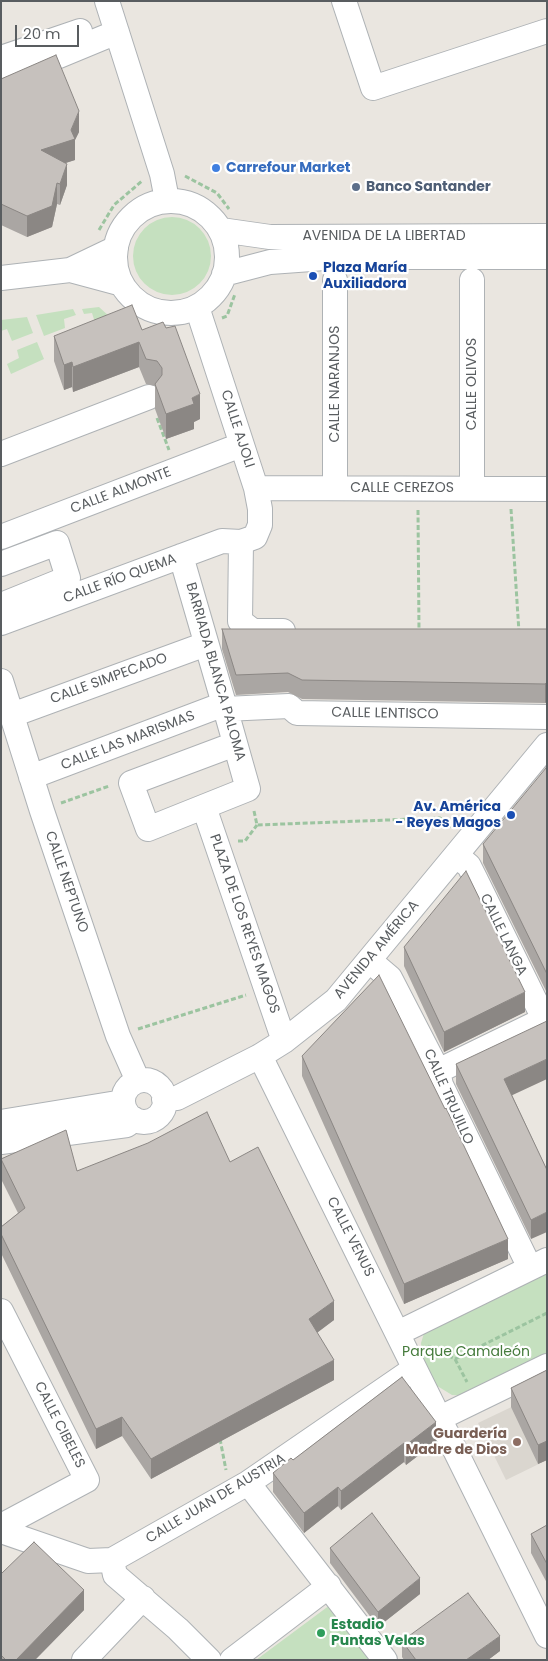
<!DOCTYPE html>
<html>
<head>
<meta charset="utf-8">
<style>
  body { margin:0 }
  #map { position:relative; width:548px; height:1661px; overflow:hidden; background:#eae6e0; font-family:Poppins,sans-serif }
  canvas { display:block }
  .frame { position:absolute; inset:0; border:2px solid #595d60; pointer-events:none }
  .scale { position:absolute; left:15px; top:25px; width:64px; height:22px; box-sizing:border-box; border:2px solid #595d60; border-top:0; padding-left:6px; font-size:15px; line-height:18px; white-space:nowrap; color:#595d60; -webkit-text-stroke:4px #fff; paint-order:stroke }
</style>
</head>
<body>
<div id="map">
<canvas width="548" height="1661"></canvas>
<div class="frame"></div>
<div class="scale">20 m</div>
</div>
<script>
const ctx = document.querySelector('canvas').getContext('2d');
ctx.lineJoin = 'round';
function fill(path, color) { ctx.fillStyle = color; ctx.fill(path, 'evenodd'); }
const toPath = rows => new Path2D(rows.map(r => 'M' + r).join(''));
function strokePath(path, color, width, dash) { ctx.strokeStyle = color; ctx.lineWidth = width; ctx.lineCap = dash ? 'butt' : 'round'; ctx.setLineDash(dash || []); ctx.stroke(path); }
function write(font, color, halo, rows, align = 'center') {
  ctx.font = font + ' Poppins,sans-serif'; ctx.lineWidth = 4.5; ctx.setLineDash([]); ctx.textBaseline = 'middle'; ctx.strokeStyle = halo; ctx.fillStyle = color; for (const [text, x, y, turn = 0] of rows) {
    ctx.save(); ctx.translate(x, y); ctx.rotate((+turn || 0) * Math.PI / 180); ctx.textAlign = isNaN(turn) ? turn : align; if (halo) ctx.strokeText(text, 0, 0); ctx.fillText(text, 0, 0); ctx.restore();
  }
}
fill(toPath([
  [547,1390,547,1460,506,1480,478,1423]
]), '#dad6cf');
fill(toPath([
  '133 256a39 39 0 1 1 78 0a39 39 0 1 1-78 0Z',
  [99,307,121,327,99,335,92,313,84,314,82,309],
  [73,309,76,315,64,319,65,328,44,336,36,315],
  [27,317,33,333,12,341,7,329,1,331,1,320],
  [37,342,44,359,11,374,7,364,19,358,17,350],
  [547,1268,547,1359,467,1396,452,1395,434,1384,421,1356,421,1343,425,1330],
  [330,1605,369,1660,256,1660]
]), '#c5e0bf');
const minor = toPath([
  [107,1,162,174,167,200],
  [344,1,373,88,547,31],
  [1,58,80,31],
  [1,80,117,32],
  '115 257a56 56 0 1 1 112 0a56 56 0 1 1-112 0Z',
  [221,230,270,237,547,236],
  [70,270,122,284],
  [224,274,270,262,339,257,547,257],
  [1,278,70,270,116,248],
  [1,454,149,397],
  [256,488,547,489],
  [335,488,335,280],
  [472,488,472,280],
  [1,537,241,445],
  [241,542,240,621,253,631,283,631],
  [181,556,224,704,248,789,148,829,131,783,235,744],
  [1,564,57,543,68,578,1,605],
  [1,623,222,541,241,542,255,537,260,525,260,509,256,488,197,307],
  [1,681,42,811,118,1036,138,1081],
  [225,709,289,706,297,713,547,717],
  [12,715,206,644],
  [31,777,224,704],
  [204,807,284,1041],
  [456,855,469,866,475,878,544,1019],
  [370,961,390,978,438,1071,441,1085,530,1268],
  [260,1056,547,1636],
  [438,1071,547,1018],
  '123 1101a21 21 0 1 1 42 0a21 21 0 1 1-42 0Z',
  [164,1099,177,1098,260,1056,284,1041,336,1000,547,745],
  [1,1122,123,1102],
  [1,1142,127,1125,134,1119],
  [1,1311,87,1480,1,1526],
  [398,1333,547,1260],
  [438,1419,547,1366],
  [248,1483,385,1660],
  [1,1531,88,1561,112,1560,248,1483,414,1369],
  [112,1560,115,1575,178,1629,209,1660],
  [84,1660,143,1598],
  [232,1660,329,1586]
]);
strokePath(minor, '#aeb2b5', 26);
strokePath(toPath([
  [185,176,217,193,229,209],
  [99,230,114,205,142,181],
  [222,318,227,316,235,294],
  [157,418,169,450],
  [511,509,519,632],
  [418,510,419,631],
  [61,803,109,786],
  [254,811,257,825,440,818,451,827],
  [238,841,245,841,257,825],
  [138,1029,246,995],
  [428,1346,455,1359,467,1382],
  [455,1359,547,1313],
  [220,1439,226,1470]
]), '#9cc4a0', 3, [5, 2.5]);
strokePath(minor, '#fff', 24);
fill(toPath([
  [1,79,79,132,75,140,75,160,65,163,67,185,60,205,57,204,52,227,27,237,1,225],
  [142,330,200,419,194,422,194,429,166,439,155,409,155,386,146,384,139,367,73,392,72,387,64,390,54,361,54,336],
  [222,629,547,629,547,702,545,703,302,699,288,692,236,695,222,649],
  [547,771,547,993,483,863,483,844],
  [404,947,525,1012,444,1052,404,966],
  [302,1056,508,1259,404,1304,302,1076],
  [456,1064,512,1095,547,1170,531,1239,456,1084],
  [1,1159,77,1171,230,1162,334,1320,317,1332,334,1380,151,1479,122,1436,96,1449,1,1253,1,1227,18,1213,1,1179],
  [547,1370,547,1460,538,1464,511,1407,511,1388],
  [402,1377,436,1442,406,1465,404,1462,341,1510,338,1506,304,1533,273,1492,273,1473,293,1460],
  [547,1525,547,1583,531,1553,531,1534],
  [330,1548,420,1594,378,1627,330,1563],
  [1,1574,84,1610,35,1660,1,1660],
  [402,1641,500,1651,488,1660,404,1660,402,1657]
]), '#aaa6a3');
fill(toPath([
  [79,111,79,132,75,140,75,160,41,171,41,150,71,130],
  [67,164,67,185,60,205,60,184],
  [57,183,57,204,52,227,27,237,27,216],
  [139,342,139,367,73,392,73,367],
  [72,362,72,387,64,390,64,365],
  [200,394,200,419,194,422,194,429,166,439,166,414,192,398],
  [547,682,547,702,545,703,545,684],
  [525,992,525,1012,444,1052,444,1032],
  [547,1059,547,1079,504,1099,504,1079],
  [547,1212,547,1232,531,1239,531,1220],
  [508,1239,508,1259,404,1304,404,1284],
  [334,1301,334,1320,309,1339,309,1319],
  [334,1360,334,1380,151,1479,151,1459],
  [122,1417,122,1436,96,1449,96,1429],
  [436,1422,436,1442,406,1465,406,1445],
  [547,1441,547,1460,538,1464,538,1445],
  [404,1443,404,1462,341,1510,341,1491],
  [338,1487,338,1506,304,1533,304,1513],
  [420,1578,420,1594,378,1627,378,1612],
  [84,1590,84,1610,35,1660,16,1660],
  [500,1636,500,1651,488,1660,466,1660]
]), '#8b8784');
const building = toPath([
  [56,55,79,111,71,130,75,139,41,150,67,164,60,184,57,183,52,206,27,216,1,204,1,79,56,55],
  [132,305,142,330,163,322,166,328,175,326,200,394,192,398,194,404,166,414,155,384,162,375,162,368,157,361,146,359,139,342,73,367,72,362,64,365,54,336,132,305],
  [222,629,547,629,547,682,545,684,302,680,288,673,236,675,222,629],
  [546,768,547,771,547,974,483,844,546,768],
  [466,871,525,992,444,1032,404,947,466,871],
  [379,975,445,1109,446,1108,508,1239,404,1284,302,1056,379,975],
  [547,1021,547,1059,504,1079,547,1170,547,1212,531,1220,456,1064,547,1021],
  [207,1112,230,1162,258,1147,334,1301,309,1319,334,1360,151,1459,122,1417,96,1429,1,1234,1,1227,25,1208,1,1159,66,1130,77,1171,148,1143,207,1112],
  [547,1370,547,1441,538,1445,511,1388,547,1370],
  [402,1377,436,1422,406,1445,404,1443,341,1491,338,1487,304,1513,273,1473,291,1458,293,1460,402,1377],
  [372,1513,420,1578,378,1612,330,1548,372,1513],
  [547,1525,547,1564,531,1534,547,1525],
  [34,1542,84,1590,16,1660,6,1660,1,1655,1,1574,34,1542],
  [468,1593,500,1636,466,1660,416,1660,402,1641,468,1593]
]);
fill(building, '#c6c1bd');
strokePath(building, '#8b8784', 1);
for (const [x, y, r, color] of [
  [216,168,5,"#3f7fe0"],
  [356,187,5,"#5c6f8a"],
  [313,276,5,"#1a4fb4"],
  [511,815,5,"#1a4fb4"],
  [517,1442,5,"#8d6e63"],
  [321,1633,5,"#2e9e5b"]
]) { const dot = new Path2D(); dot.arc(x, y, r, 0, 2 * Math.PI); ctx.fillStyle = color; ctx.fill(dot); strokePath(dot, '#fff', 2); }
write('bold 14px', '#366cbe', '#fff', [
  ["Carrefour Market",226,168]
], 'left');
write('bold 14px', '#4e5e75', '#fff', [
  ["Banco Santander",366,187]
], 'left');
write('14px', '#595d60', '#fff', [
  ["AVENIDA DE LA LIBERTAD",384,236],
  ["CALLE NARANJOS",335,384,-90],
  ["CALLE OLIVOS",472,384,-90],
  ["CALLE AJOLI",237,429,72],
  ["CALLE CEREZOS",402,488],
  ["CALLE ALMONTE",121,491,-21],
  ["CALLE RÍO QUEMA",120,579,-20],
  ["BARRIADA BLANCA PALOMA",215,672,74],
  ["CALLE SIMPECADO",109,679,-20],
  ["CALLE LENTISCO",385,714,1],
  ["CALLE LAS MARISMAS",128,741,-21],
  ["CALLE NEPTUNO",66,882,71],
  ["PLAZA DE LOS REYES MAGOS",244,924,71],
  ["CALLE LANGA",503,935,64],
  ["AVENIDA AMÉRICA",377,950,-50],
  ["CALLE TRUJILLO",448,1097,66],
  ["CALLE VENUS",350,1237,63],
  ["CALLE CIBELES",59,1425,63],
  ["CALLE JUAN DE AUSTRIA",216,1499,-31]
]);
write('bold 14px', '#164399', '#fff', [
  ["Plaza María",323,268],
  ["Auxiliadora",323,284],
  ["Av. América",501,807,"right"],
  ["- Reyes Magos",501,823,"right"]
], 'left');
write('14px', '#457b3c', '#fff', [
  ["Parque Camaleón",466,1352]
]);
write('bold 14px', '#785e54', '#fff', [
  ["Guardería",507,1434],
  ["Madre de Dios",507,1450]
], 'right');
write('bold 14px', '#27864d', '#fff', [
  ["Estadio",331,1625],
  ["Puntas Velas",331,1641]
], 'left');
</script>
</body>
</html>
